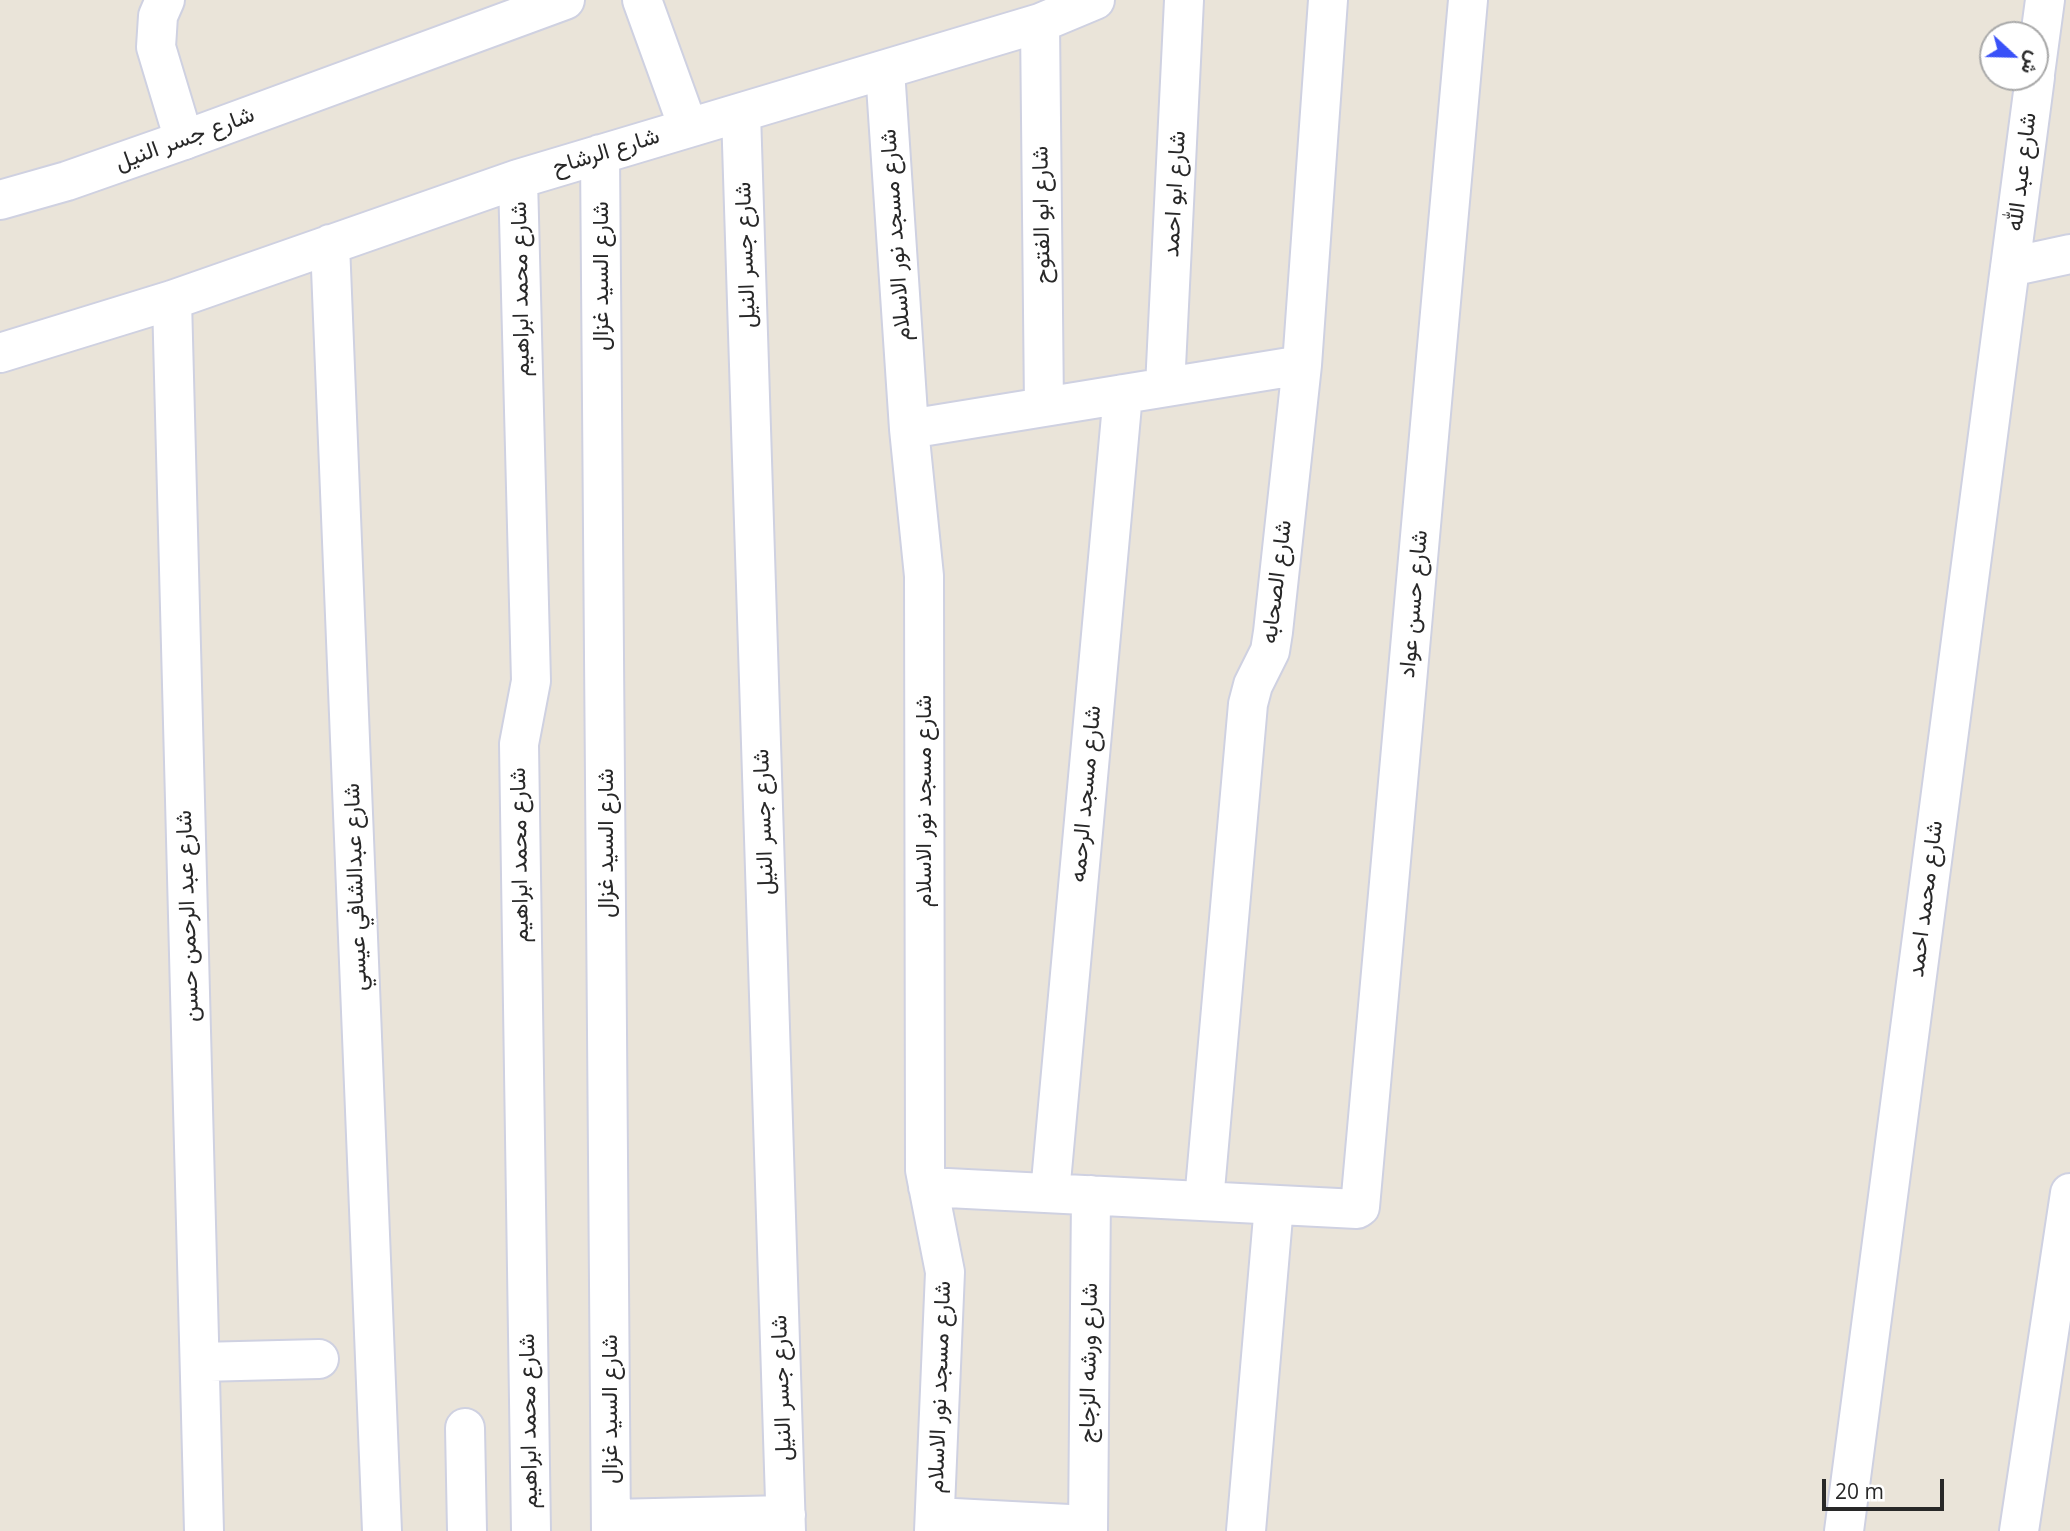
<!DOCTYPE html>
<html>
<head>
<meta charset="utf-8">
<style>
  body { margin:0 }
  #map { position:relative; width:2070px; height:1531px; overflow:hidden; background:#eae4d9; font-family:"Open Sans",Vazirmatn,sans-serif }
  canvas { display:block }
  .north { position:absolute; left:1979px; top:21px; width:70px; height:70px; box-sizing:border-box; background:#fff; border:2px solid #a9a9a9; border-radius:50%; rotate:112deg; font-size:19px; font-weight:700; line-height:28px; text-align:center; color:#282828 }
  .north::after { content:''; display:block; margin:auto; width:24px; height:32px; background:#3951f8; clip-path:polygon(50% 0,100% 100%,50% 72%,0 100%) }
  .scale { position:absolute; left:1822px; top:1479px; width:122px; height:32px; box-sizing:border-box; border:4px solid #282828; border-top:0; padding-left:9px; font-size:21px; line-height:24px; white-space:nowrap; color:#282828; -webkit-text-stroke:5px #fff; paint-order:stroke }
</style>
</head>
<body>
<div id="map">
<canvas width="2070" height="1531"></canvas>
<div class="north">ش</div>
<div class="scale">20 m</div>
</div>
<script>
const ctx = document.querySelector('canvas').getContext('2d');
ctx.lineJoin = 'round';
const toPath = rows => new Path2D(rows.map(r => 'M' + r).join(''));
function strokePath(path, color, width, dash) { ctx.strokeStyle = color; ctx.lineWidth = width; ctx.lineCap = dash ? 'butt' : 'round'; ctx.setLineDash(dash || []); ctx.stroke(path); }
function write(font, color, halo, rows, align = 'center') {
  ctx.font = font + ' "Open Sans",Vazirmatn,sans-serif'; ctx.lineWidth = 5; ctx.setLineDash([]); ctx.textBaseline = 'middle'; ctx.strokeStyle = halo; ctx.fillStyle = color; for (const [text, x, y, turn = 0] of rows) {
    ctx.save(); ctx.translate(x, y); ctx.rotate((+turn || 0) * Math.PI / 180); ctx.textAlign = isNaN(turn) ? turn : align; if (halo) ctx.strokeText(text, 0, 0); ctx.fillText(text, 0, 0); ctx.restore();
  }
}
const street = toPath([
  [165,0,158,16,156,47,184,140],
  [642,0,688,127],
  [1040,23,1044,407],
  [885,70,909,429,924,576,925,1170,945,1272,934,1531],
  [2035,74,2045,0],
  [741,113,786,1531],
  [600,154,611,1531],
  [518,179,531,681,519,744,531,1531],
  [330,244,382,1531],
  [2010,267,2070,254],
  [172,300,204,1531],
  [0,353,172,300,518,179,1040,23,1095,0],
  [1165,387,1184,0],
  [909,429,1302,365],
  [928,1187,1357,1209,1360,1207,1468,0],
  [1050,1193,1123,394],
  [1204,1201,1248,704,1253,685,1270,651,1273,632,1302,365,1328,0],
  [200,1362,319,1359],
  [465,1428,467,1531],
  [935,1517,1088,1525],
  [611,1519,786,1515],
  [1088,1531,1091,1195],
  [1246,1531,1274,1205],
  [1844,1531,2035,77],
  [2019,1531,2070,1193]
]);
const secondary = toPath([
  [0,200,67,181,184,140,565,0]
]);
strokePath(street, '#cfd1e1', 42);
strokePath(secondary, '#cfd1e1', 42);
strokePath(street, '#fff', 38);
strokePath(secondary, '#fff', 38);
write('23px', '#282828', '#fff', [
  ["شارع جسر النيل",185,139,-20],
  ["شارع الرشاح",606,152,-17],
  ["شارع عبد الله",2022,172,-83],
  ["شارع ابو احمد",1175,194,-87],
  ["شارع ابو الفتوح",1042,215,-91],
  ["شارع مسجد نور الاسلام",896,235,-94],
  ["شارع جسر النيل",746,255,-92],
  ["شارع السيد غزال",601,276,-90],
  ["شارع محمد ابراهيم",521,289,-91],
  ["شارع الصحابه",1277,582,-83],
  ["شارع حسن عواد",1414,604,-85],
  ["شارع مسجد الرحمه",1086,794,-85],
  ["شارع مسجد نور الاسلام",924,801,-90],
  ["شارع جسر النيل",764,822,-92],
  ["شارع السيد غزال",606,843,-90],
  ["شارع محمد ابراهيم",520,855,-91],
  ["شارع عبدالشافي عيسي",356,887,-92],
  ["شارع محمد احمد",1926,899,-83],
  ["شارع عبد الرحمن حسن",188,916,-92],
  ["شارع ورشه الزجاج",1089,1363,-89],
  ["شارع مسجد نور الاسلام",940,1387,-88],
  ["شارع جسر النيل",782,1388,-92],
  ["شارع السيد غزال",610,1409,-90],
  ["شارع محمد ابراهيم",529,1421,-91]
]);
</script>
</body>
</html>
